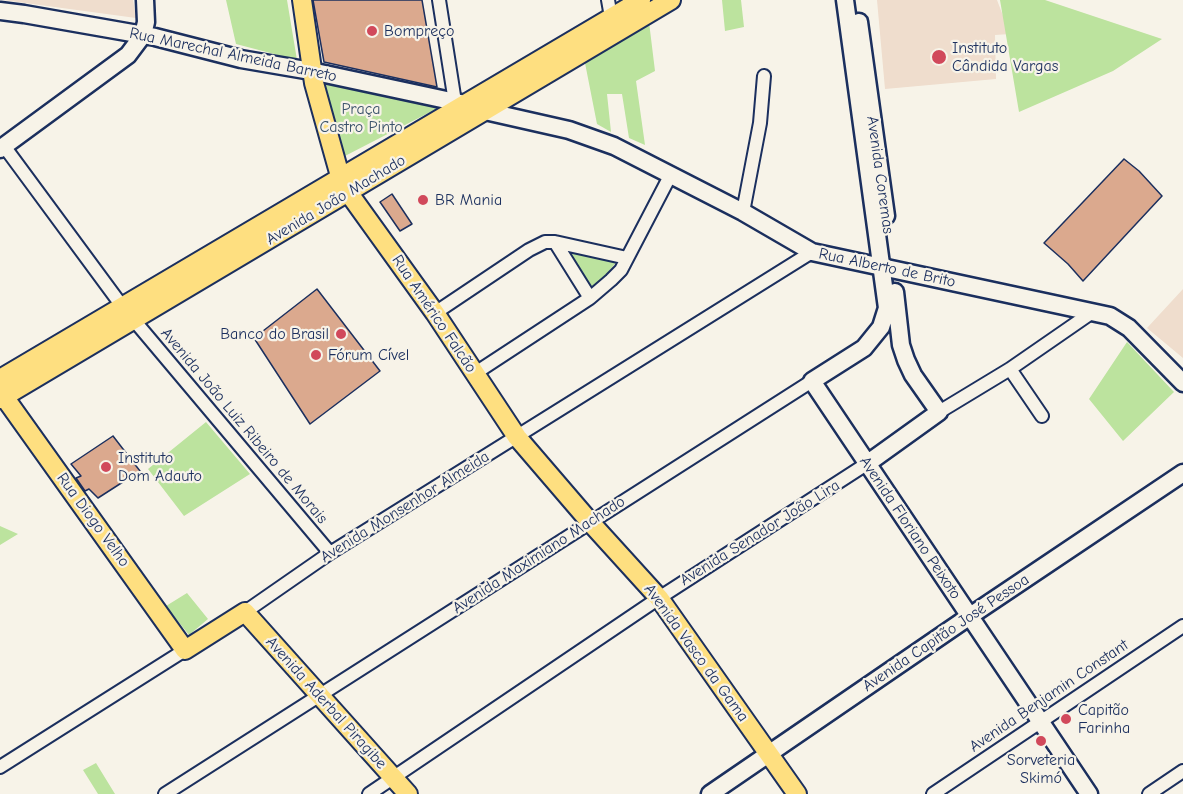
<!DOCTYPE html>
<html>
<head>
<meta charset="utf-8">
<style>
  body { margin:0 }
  canvas { display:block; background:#f7f3e8 }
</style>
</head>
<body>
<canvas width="1183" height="794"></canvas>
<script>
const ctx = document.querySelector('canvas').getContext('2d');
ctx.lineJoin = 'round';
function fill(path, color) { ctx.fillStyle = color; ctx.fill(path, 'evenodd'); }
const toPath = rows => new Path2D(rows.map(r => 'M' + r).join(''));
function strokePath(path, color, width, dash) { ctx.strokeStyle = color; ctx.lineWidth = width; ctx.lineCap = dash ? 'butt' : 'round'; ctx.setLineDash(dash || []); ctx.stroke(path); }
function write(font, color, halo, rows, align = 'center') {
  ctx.font = font + ' "Comic Neue",sans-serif'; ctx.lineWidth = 4.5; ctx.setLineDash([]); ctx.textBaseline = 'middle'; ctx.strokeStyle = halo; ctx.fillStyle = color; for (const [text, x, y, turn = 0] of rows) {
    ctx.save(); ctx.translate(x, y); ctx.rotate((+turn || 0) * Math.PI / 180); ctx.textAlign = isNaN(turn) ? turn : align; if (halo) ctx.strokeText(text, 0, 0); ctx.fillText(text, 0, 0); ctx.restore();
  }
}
fill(toPath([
  [3,0,133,0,136,18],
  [877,0,997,0,1010,34,995,35,996,79,885,89],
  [1183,289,1183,358,1147,328]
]), '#efddcd');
fill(toPath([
  [226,0,287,0,297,60,236,44],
  [722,0,741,0,744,27,725,31],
  [1000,0,1045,0,1162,39,1113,71,1019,112],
  [649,22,655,71,636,81,645,145,629,138,622,94,607,94,611,132,597,124,585,63],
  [324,83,438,108,343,157],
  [564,249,618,260,590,294],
  [1127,342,1174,392,1123,441,1089,399],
  [206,422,250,474,184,516,148,469],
  [0,526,18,534,0,545],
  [187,593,208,619,189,635,166,606],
  [96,763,115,794,98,794,83,770]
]), '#bce39e');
const building = toPath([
  [313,0,422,0,437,87,324,62,313,0],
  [1124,159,1139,171,1162,196,1083,281,1068,264,1044,243,1124,159],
  [392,194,412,224,400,231,380,202,392,194],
  [317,289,380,371,310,424,254,338,317,289],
  [113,436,140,471,98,498,89,489,85,491,76,478,81,476,71,464,113,436]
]);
fill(building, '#dba98e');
strokePath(building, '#1b2f5e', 1.5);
const street = toPath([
  [439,0,455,102],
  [608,0,611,17],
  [4,146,122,306],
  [743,212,760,123,764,76],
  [555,242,590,298],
  [435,313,529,250,545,242,555,242,627,258],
  [133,319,330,553],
  [1010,369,1042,416],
  [474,374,590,298,611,280,621,270,670,176],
  [939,412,1010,369,1091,313],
  [245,612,330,553,812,252],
  [0,767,185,650],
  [165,794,812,381],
  [369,794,659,598,868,463],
  [933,794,1183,626],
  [1149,794,1183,771]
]);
const secondary = toPath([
  [845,0,887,308,881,327,864,348,812,381,1089,794],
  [0,11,24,14,155,37,241,59,311,71,465,104],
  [859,22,886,216],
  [485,111,569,130,614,146,743,212,812,252,1110,316,1129,328,1183,383],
  [0,149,128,55,143,35,146,22,145,0],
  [868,463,939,412,913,375,906,360,901,345,895,292],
  [710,794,970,616,1183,473]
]);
const primary = toPath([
  [302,0,314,83,340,176,353,199,435,313,517,437,590,522,659,598,797,794],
  [0,379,641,0],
  [0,391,185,650,245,612,408,794],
  [0,399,671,0]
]);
strokePath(street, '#1b2f5e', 16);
strokePath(secondary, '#1b2f5e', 21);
strokePath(primary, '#1b2f5e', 22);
strokePath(street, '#f7f3e8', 12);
strokePath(secondary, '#f7f3e8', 16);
strokePath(primary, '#fedf80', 18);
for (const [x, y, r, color] of [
  [372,31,6,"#d1495b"],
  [939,57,8,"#d1495b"],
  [423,200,6,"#d1495b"],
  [341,334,6,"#d1495b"],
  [316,355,6,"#d1495b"],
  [106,467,6,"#d1495b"],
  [1066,719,6,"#d1495b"],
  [1041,741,6,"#d1495b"]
]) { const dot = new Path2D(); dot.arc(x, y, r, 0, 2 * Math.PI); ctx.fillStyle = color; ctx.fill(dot); strokePath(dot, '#f7f3e8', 2); }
write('16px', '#1b2f5e', '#f7f3e8', [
  ["Bompreço",384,31],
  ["Instituto",952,48],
  ["Cândida Vargas",952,66],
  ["BR Mania",435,200],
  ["Banco do Brasil",329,334,"right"],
  ["Fórum Cível",328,355],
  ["Instituto",118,458],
  ["Dom Adauto",118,476],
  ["Capitão",1078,710],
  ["Farinha",1078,728],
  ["Sorveteria",1041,760,"center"],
  ["Skimó",1041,778,"center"]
], 'left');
write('16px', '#1b2f5e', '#f7f3e8', [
  ["Rua Marechal Almeida Barreto",233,55,12],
  ["Avenida Coremas",880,175,82],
  ["Avenida João Machado",336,200,-31],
  ["Rua Alberto de Brito",887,268,12],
  ["Rua Américo Falcão",434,314,56],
  ["Avenida João Luiz Ribeiro de Morais",244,426,50],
  ["Avenida Monsenhor Almeida",405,507,-32],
  ["Rua Diogo Velho",93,520,54],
  ["Avenida Floriano Peixoto",910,528,56],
  ["Avenida Senador João Lira",760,533,-32],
  ["Avenida Maximiano Machado",539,555,-33],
  ["Avenida Capitão José Pessoa",946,633,-34],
  ["Avenida Vasco da Gama",696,653,54],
  ["Avenida Benjamin Constant",1049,696,-34],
  ["Avenida Aderbal Piragibe",326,703,48]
]);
write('16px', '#3b536b', '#f7f3e8', [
  ["Praça",361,109],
  ["Castro Pinto",361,127]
]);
</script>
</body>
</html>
